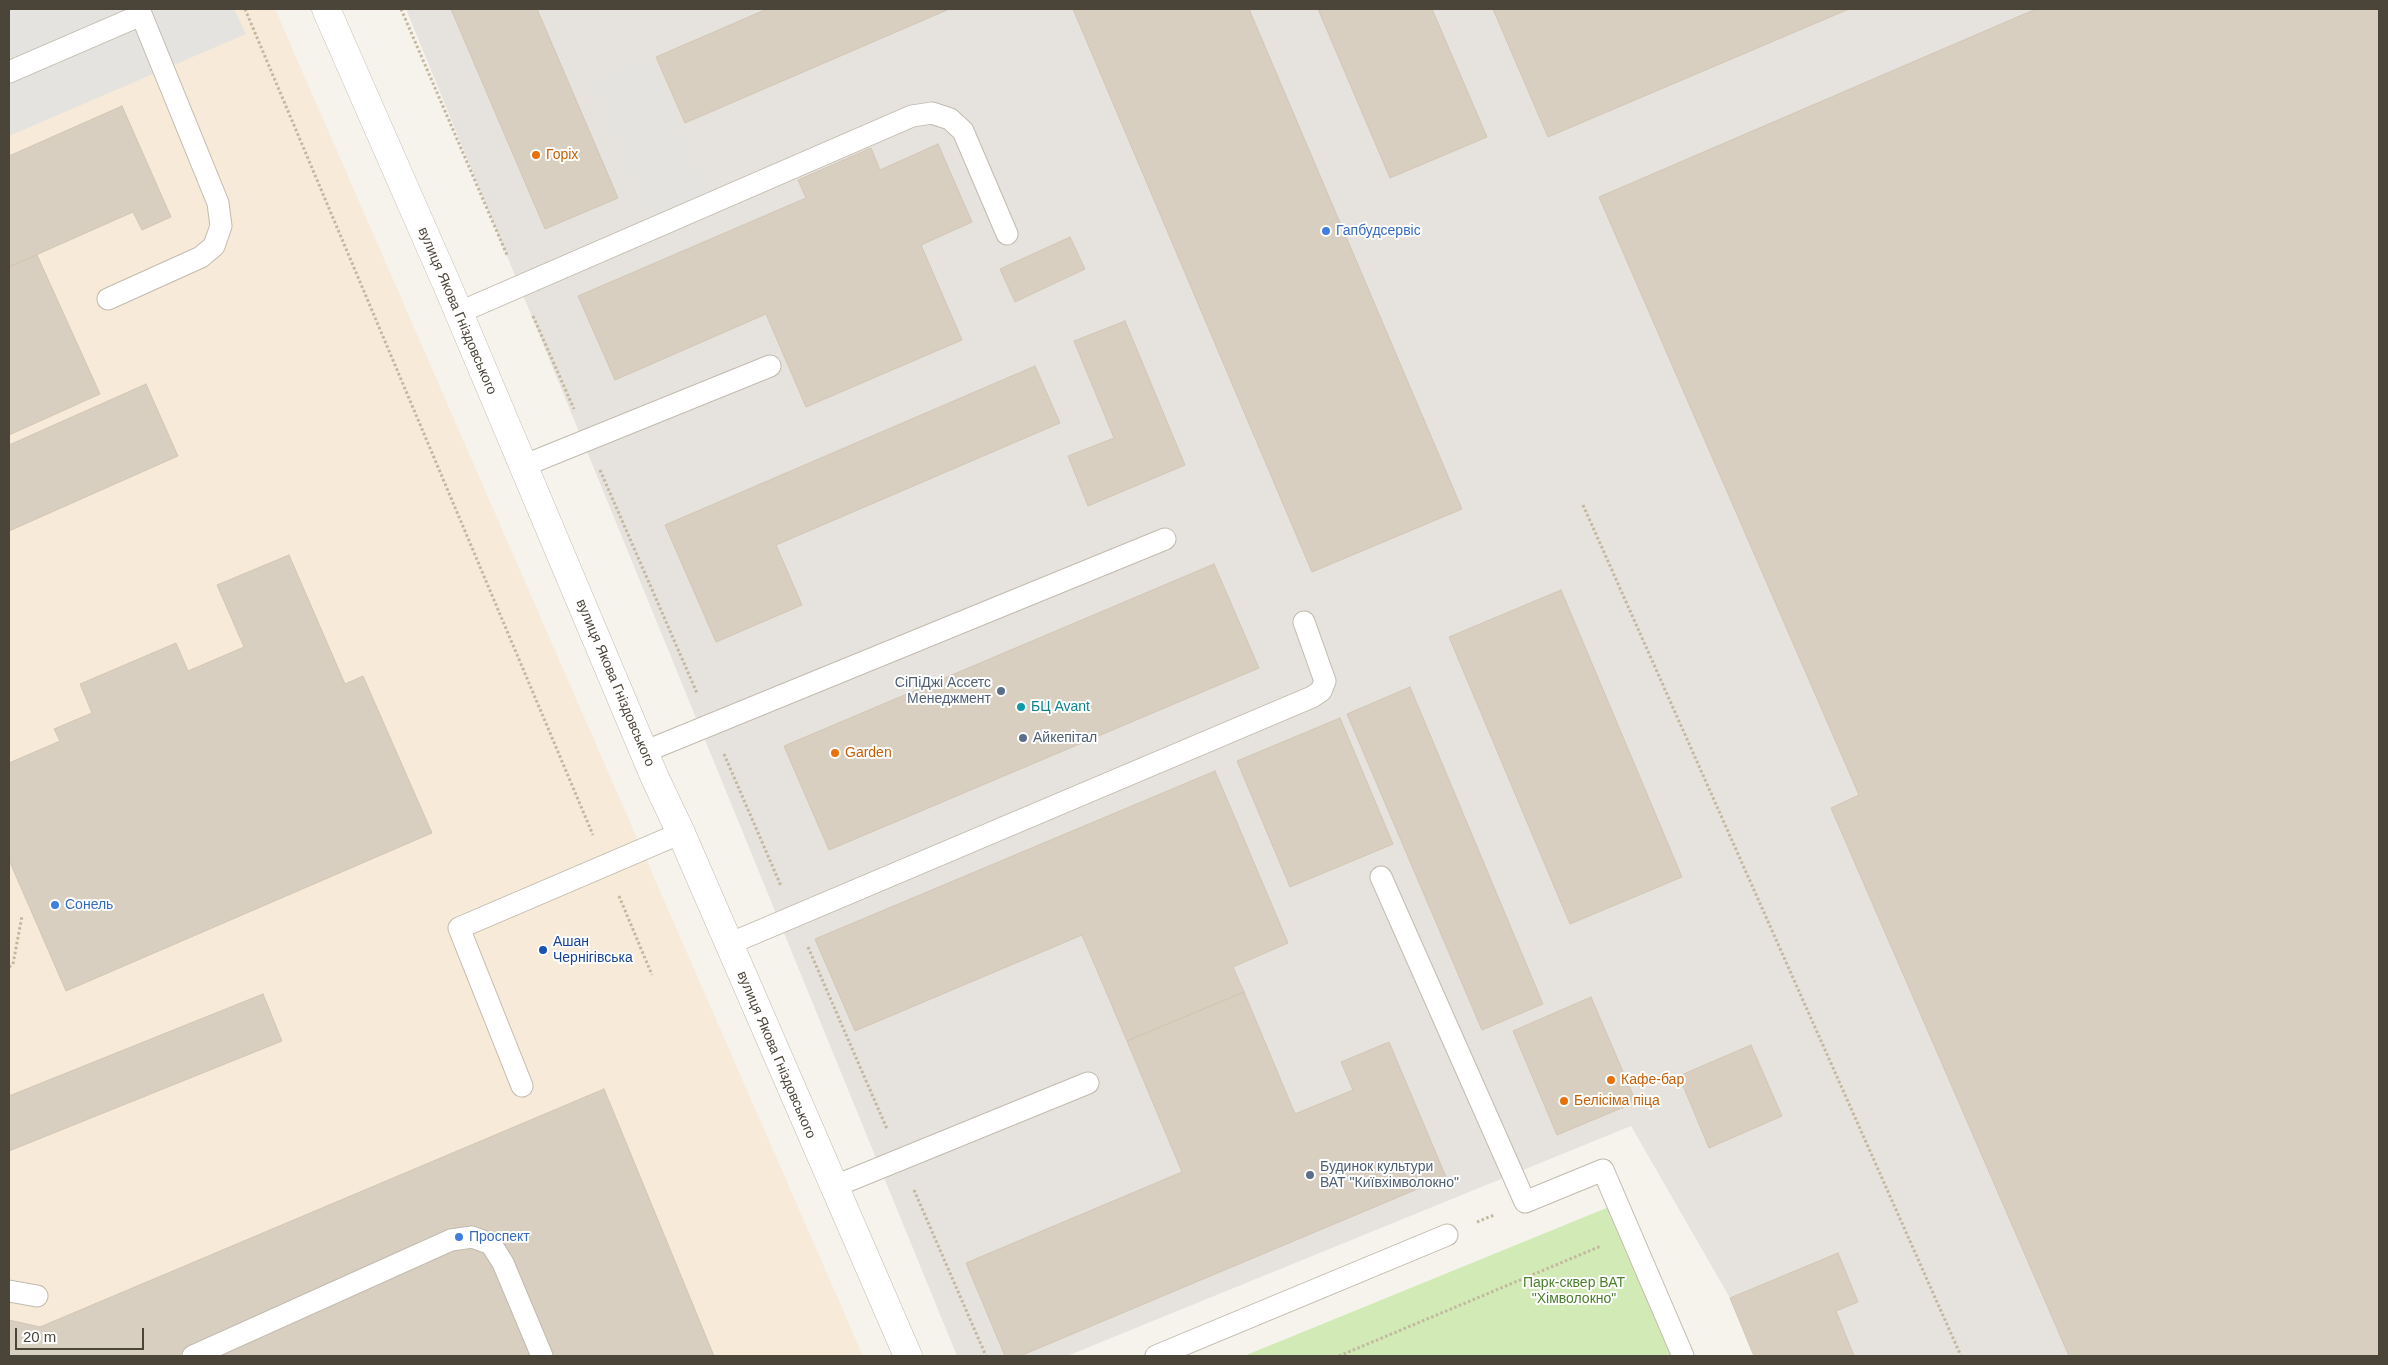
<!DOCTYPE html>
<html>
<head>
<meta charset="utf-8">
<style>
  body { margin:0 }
  #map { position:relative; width:2388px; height:1365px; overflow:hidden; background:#f6f3ec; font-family:Arial,sans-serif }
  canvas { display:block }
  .frame { position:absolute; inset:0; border:10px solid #4b4439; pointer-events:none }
  .scale { position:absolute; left:15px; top:1328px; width:129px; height:22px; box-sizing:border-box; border:2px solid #4b4439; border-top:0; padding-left:6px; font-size:15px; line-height:18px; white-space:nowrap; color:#4b4439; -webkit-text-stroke:4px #fff; paint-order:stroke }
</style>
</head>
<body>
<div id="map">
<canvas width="2388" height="1365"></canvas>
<div class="frame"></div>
<div class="scale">20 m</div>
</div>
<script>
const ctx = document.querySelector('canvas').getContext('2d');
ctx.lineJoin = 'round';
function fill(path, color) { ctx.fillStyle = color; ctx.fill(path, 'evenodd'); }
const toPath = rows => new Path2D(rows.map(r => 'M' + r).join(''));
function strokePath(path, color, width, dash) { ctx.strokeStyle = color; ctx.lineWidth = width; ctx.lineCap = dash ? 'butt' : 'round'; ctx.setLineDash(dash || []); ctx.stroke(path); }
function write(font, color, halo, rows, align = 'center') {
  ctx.font = font + ' Arial,sans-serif'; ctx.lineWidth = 4; ctx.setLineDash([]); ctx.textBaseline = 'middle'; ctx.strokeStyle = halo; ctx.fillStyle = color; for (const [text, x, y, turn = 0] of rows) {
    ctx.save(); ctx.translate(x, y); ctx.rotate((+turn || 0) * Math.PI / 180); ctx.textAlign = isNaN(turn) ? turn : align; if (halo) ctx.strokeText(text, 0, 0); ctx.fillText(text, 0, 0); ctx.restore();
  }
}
fill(toPath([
  [23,9,275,9,863,1356,9,1356,9,15]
]), '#f7ead8');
fill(toPath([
  [406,9,2379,9,2379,1356,1754,1356,1730,1298,1631,1126,1067,1356,957,1356]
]), '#e6e2dd');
fill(toPath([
  [1609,1207,1672,1356,1244,1356]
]), '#d2eab5');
fill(toPath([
  [9,9,234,9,246,34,9,136],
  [650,55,711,196,649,223,588,81]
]), '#e5e3e0');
const building = toPath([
  [451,9,537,9,618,198,545,229,451,9],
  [767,9,946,9,947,10,685,123,656,57,767,9],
  [1073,9,1249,9,1462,509,1312,572,1073,9],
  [1318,9,1432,9,1487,137,1390,178,1318,9],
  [1493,9,1849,9,1548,137,1493,9],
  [2036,9,2379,9,2379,1356,2069,1356,1831,808,1859,795,1599,197,2036,9],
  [122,106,171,217,142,230,133,212,9,267,9,156,122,106],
  [938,144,972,222,921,245,962,340,806,407,766,314,615,380,578,296,806,198,798,180,871,148,880,170,938,144],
  [1070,237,1085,269,1015,302,1000,269,1070,237],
  [37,255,100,394,9,435,9,267,37,255],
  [1125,321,1185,465,1088,506,1068,456,1114,438,1074,341,1125,321],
  [1035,366,1060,423,776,545,802,605,716,642,665,525,1035,366],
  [146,384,178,456,9,531,9,445,146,384],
  [289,555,345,684,363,676,432,833,66,991,9,860,9,763,60,741,54,729,92,713,80,684,176,643,188,671,244,647,217,585,289,555],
  [1214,564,1259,668,829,850,784,746,1214,564],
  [1561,590,1682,877,1570,924,1449,637,1561,590],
  [1410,687,1543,1004,1482,1030,1347,714,1410,687],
  [1340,718,1393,844,1290,887,1237,761,1340,718],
  [1215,771,1288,943,1233,967,1244,992,1127,1041,1082,935,855,1031,815,939,1215,771],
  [1244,992,1295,1114,1353,1090,1341,1062,1389,1042,1446,1177,1020,1356,1005,1356,966,1263,1182,1172,1127,1041,1244,992],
  [263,994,282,1041,9,1151,9,1096,263,994],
  [1591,997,1636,1102,1557,1135,1513,1031,1591,997],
  [1751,1045,1782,1116,1709,1148,1679,1076,1751,1045],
  [604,1089,714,1356,9,1356,9,1320,40,1327,604,1089],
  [1838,1253,1858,1302,1836,1311,1854,1356,1754,1356,1730,1298,1838,1253]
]);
fill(building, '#d8cfc1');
strokePath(building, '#d3c7b4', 1);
const service = toPath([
  [9,72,141,15],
  [108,299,201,257,214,246,221,226,218,203,139,9],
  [458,313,912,116,932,113,950,119,963,131,1007,234],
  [523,466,770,366],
  [644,752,1165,539],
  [1381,877,1525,1202,1603,1170,1683,1356],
  [729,944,1312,697,1321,691,1325,681,1304,622],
  [522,1086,459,928,681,833],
  [833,1187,1088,1083],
  [9,1291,37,1296],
  [193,1356,451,1240,472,1237,491,1244,503,1263,542,1356],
  [1156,1356,1447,1235]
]);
const minor = toPath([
  [326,9,448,287,655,778,681,833,908,1356]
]);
strokePath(service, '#c2bbae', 23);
strokePath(minor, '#c2bbae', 29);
strokePath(toPath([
  [245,9,593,835],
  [401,9,507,255],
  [533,316,574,409],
  [600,470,697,693],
  [1583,505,1961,1356],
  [724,754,781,886],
  [619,896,652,975],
  [808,947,887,1129],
  [9,967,13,964,22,916],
  [914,1190,986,1356],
  [1477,1222,1494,1215],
  [1339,1356,1601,1246]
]), '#c4b79f', 3, [2.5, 2.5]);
strokePath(service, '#fff', 21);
strokePath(minor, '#fff', 28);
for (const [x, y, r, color] of [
  [536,155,5,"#e8710a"],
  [1326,231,5,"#3f7fe0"],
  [1001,691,5,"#5c6f8a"],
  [1021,707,5,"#0f9aa8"],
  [1023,738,5,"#5c6f8a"],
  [835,753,5,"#e8710a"],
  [55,905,5,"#3f7fe0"],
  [543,950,5,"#1a4fb4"],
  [1611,1080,5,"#e8710a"],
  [1564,1101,5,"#e8710a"],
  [1310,1175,5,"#5c6f8a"],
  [459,1237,5,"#3f7fe0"]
]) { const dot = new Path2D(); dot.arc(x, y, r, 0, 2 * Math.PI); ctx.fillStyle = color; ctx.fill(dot); strokePath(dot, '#fff', 2); }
write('14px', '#c56008', '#fff', [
  ["Горіх",546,155],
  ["Garden",845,753],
  ["Кафе-бар",1621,1080],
  ["Белісіма піца",1574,1101]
], 'left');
write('14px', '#366cbe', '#fff', [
  ["Гапбудсервіс",1336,231],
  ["Сонель",65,905],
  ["Проспект",469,1237]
], 'left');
write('14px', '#4b4439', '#fff', [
  ["вулиця Якова Гніздовського",457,311,67],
  ["вулиця Якова Гніздовського",615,683,67],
  ["вулиця Якова Гніздовського",776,1055,67]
]);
write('14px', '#4e5e75', '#fff', [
  ["СіПіДжі Ассетс",991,683,"right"],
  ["Менеджмент",991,699,"right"],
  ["Айкепітал",1033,738],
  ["Будинок культури",1320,1167],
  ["ВАТ \"Київхімволокно\"",1320,1183]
], 'left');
write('14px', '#0d838f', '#fff', [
  ["БЦ Avant",1031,707]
], 'left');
write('14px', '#164399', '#fff', [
  ["Ашан",553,942],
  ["Чернігівська",553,958]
], 'left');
write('14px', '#4a7f2a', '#fff', [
  ["Парк-сквер ВАТ",1574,1283],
  ["\"Хімволокно\"",1574,1299]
]);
</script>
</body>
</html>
